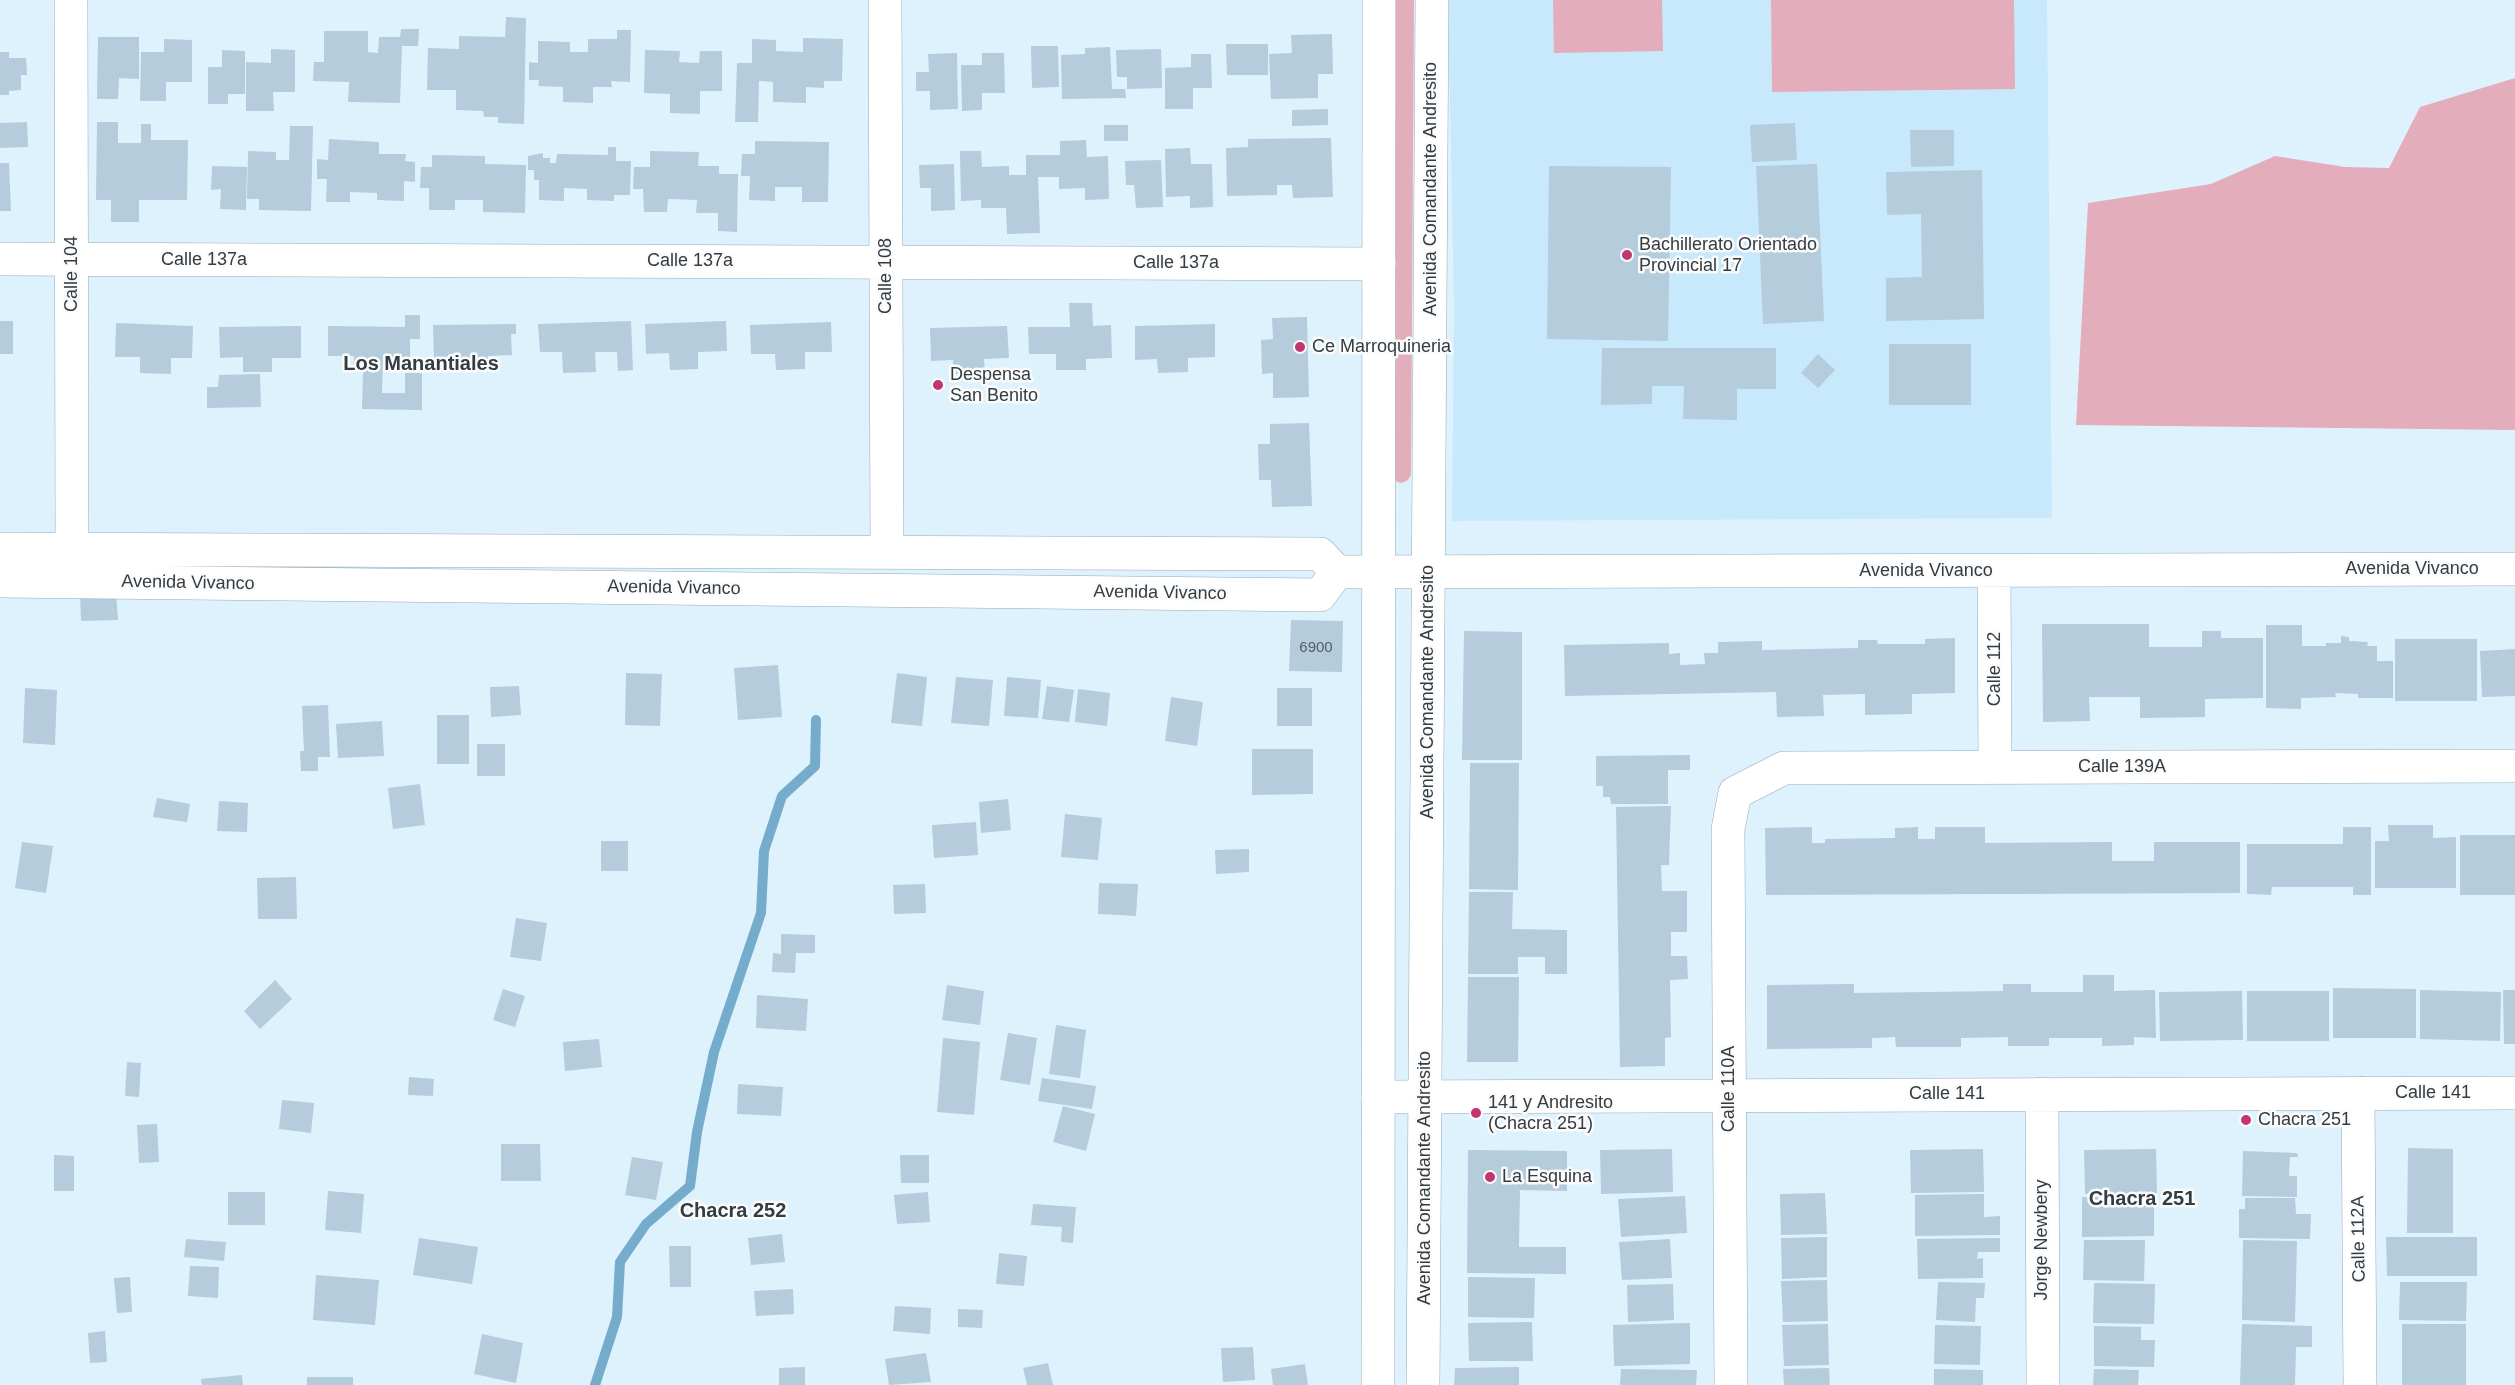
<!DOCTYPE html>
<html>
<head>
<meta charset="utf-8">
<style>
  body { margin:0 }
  canvas { display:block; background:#def2fe }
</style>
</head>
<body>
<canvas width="2515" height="1385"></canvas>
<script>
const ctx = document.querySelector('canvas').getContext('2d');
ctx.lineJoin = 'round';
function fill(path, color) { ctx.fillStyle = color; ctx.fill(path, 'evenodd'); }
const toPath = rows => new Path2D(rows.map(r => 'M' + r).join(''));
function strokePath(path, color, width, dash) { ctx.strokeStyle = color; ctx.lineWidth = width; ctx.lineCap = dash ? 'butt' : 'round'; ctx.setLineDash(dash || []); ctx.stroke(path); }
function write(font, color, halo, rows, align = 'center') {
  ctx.font = font + ' Helvetica,sans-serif'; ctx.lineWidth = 5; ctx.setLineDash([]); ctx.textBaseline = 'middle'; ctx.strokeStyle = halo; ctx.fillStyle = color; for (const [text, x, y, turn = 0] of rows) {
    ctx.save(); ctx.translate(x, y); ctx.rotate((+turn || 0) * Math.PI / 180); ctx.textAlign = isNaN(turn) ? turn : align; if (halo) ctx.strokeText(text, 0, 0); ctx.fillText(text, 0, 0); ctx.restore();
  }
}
fill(toPath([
  [1448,0,2047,0,2052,518,1452,521,1454,306]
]), '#c8e9fc');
fill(toPath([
  [1395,0,1414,0,1411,475,1408,480,1402,483,1397,482,1393,477],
  [1553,0,1662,0,1663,51,1554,53],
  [1771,0,2014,0,2015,89,1772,92],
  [2515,78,2515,430,2076,425,2088,203,2211,184,2275,156,2345,167,2389,168,2420,107]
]), '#e3adbc');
strokePath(toPath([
  [595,1385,617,1317,620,1262,646,1224,690,1186,697,1132,714,1052,761,913,764,851,782,796,815,766,816,720]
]), '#76accb', 10);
fill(toPath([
  [506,17,526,18,524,124,498,123,498,117,484,117,483,111,456,110,456,90,427,90,428,48,459,49,459,36,505,37],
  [401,29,419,29,418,46,402,46,400,103,348,102,349,82,313,81,314,62,324,62,324,31,368,31,368,52,378,53,379,37,400,37],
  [617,30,631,30,630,82,611,81,612,87,593,87,593,103,563,102,563,87,538,86,539,80,529,80,529,62,538,63,538,41,570,42,570,52,588,52,588,39,617,39],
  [1332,34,1333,74,1318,74,1318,98,1271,99,1269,54,1292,53,1291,35],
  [98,37,139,37,139,79,119,78,118,99,97,99],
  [803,38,843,39,842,81,824,81,824,88,806,87,806,103,773,102,773,82,759,81,758,122,735,122,737,63,752,63,752,39,776,40,776,51,803,52],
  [164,39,192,40,192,82,166,82,166,101,140,101,141,52,164,52],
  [1226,44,1268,44,1268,75,1227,75],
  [1031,46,1058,46,1059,87,1032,88],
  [1110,47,1112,89,1125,89,1126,98,1062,99,1061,55,1085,54,1085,48],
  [271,49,295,50,295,92,273,92,274,111,246,111,246,62,271,63],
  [1161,49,1162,88,1127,89,1127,77,1117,77,1116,50],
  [222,50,245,51,245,94,228,94,228,104,208,104,208,67,222,67],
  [645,50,680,51,679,62,699,63,700,51,722,51,722,91,700,91,700,114,670,113,670,94,644,93],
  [0,52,9,52,9,58,26,58,27,75,21,75,21,90,9,91,9,95,0,95],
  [957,53,958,109,930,110,930,91,916,91,916,72,929,72,928,54],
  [982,53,1004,53,1005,93,982,93,982,110,962,111,961,65,982,65],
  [1191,54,1211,54,1212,88,1193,88,1193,109,1165,109,1165,68,1191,67],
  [1328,109,1328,125,1292,126,1292,110],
  [27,122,28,147,0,148,0,123],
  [97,122,118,122,118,143,141,143,141,124,151,124,151,140,188,140,187,200,139,200,139,222,111,222,111,200,96,200],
  [1795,123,1797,160,1752,162,1750,125],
  [1104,125,1128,125,1128,141,1104,141],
  [290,126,313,126,311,211,259,210,259,199,247,199,248,151,276,152,276,160,289,160],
  [1910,130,1954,130,1954,166,1911,167],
  [1331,138,1333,197,1293,198,1292,185,1277,185,1277,195,1227,196,1226,148,1248,147,1248,139],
  [329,139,379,142,379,154,406,154,405,161,415,162,415,182,404,181,404,201,377,200,377,193,350,192,350,202,326,202,327,179,317,179,317,159,328,160],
  [1086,140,1087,157,1108,156,1109,199,1085,200,1085,188,1059,189,1059,177,1038,177,1040,233,1007,234,1006,208,981,208,981,200,961,201,960,151,981,151,982,167,1009,166,1009,175,1026,175,1026,155,1060,155,1060,141],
  [755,141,829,142,828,202,802,202,802,187,775,187,775,201,749,200,750,176,741,176,742,154,755,154],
  [608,147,616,147,616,161,631,161,630,195,614,195,614,201,587,200,587,189,564,188,564,201,539,200,539,180,534,180,534,170,528,170,528,156,543,153,543,158,550,158,550,163,556,163,557,154,608,155],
  [1190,148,1191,164,1212,164,1213,207,1190,208,1190,196,1166,197,1165,149],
  [650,151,699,152,698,166,719,166,719,174,738,174,737,232,718,231,718,213,696,213,697,200,668,199,667,212,644,212,643,189,633,189,634,167,650,167],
  [432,155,485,156,485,164,526,165,525,213,483,212,483,200,455,200,455,210,429,210,429,188,420,188,421,167,432,167],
  [1161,160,1163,207,1136,208,1134,185,1126,185,1125,161],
  [0,163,9,163,11,211,0,211],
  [954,164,955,210,931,211,931,188,920,188,919,165],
  [1817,164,1824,321,1763,324,1756,166],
  [212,166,247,167,246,210,220,209,221,189,211,190],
  [1549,166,1671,167,1668,341,1547,339],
  [1982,170,1984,319,1886,321,1886,278,1922,277,1921,214,1887,215,1886,172],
  [1069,303,1092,303,1093,326,1111,325,1112,358,1086,359,1086,370,1056,370,1056,354,1029,354,1028,327,1070,327],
  [405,315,420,315,420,339,410,339,410,358,383,358,382,393,405,393,405,373,422,373,422,410,362,409,363,372,353,372,354,356,328,356,328,326,405,327],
  [1307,317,1309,397,1273,398,1273,373,1262,374,1261,340,1273,339,1272,318],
  [0,321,13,321,13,354,0,354],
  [631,321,633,370,618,371,617,352,595,352,596,372,563,373,562,352,540,352,538,324],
  [726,321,727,351,698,352,698,369,670,370,669,353,646,354,645,324],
  [831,322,832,352,805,352,805,369,776,370,775,354,751,354,750,325],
  [116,323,193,326,192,358,171,358,171,374,140,373,140,357,115,357],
  [516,324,516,334,511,334,512,355,488,356,488,371,456,372,456,358,434,358,433,325],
  [1215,324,1215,357,1188,358,1188,372,1158,373,1157,359,1135,360,1135,326],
  [301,326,301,358,272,358,272,372,243,372,243,357,220,358,219,327],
  [1007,326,1009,358,984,359,985,373,953,374,953,360,931,361,930,328],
  [1889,344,1971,344,1971,405,1889,405],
  [1602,348,1776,348,1776,389,1737,389,1737,420,1683,419,1684,386,1652,386,1652,404,1601,405],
  [1818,354,1835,370,1818,388,1801,373],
  [260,374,261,407,207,408,207,387,218,387,219,375],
  [1309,423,1312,506,1272,507,1271,480,1259,480,1258,444,1270,444,1270,424],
  [116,592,118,620,81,621,80,593],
  [1291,620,1343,621,1342,672,1289,671],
  [2042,624,2149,624,2149,647,2202,647,2202,631,2221,631,2221,638,2263,638,2263,698,2205,699,2205,717,2140,718,2140,697,2089,697,2090,721,2043,722],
  [2266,625,2302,625,2302,646,2326,646,2326,643,2341,643,2341,636,2349,637,2349,641,2368,642,2367,646,2377,646,2377,661,2393,661,2393,698,2358,698,2358,694,2335,693,2336,697,2301,698,2301,709,2266,708],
  [1464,631,1522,632,1522,760,1462,760],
  [1955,638,1955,693,1912,694,1912,714,1865,715,1865,694,1823,695,1824,716,1777,717,1776,692,1565,696,1564,645,1669,643,1669,654,1680,653,1680,665,1705,664,1704,653,1718,653,1718,642,1762,641,1762,650,1858,648,1858,640,1877,640,1878,644,1925,644,1925,639],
  [2395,639,2477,639,2477,701,2395,701],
  [2515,649,2515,696,2482,697,2480,651],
  [778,665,782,717,738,720,734,668],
  [626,673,662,674,660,726,625,725],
  [897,673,927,677,922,726,891,723],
  [956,677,993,680,989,726,951,723],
  [1007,677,1041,680,1038,718,1004,716],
  [519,686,521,715,491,717,490,687],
  [1047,686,1074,690,1069,722,1042,719],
  [25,688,57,690,55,745,23,743],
  [1277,688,1312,688,1312,726,1277,726],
  [1078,689,1110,693,1107,726,1075,722],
  [1171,697,1203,702,1197,746,1165,741],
  [328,705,330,757,318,757,318,771,301,771,300,751,304,751,302,706],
  [437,715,469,715,469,764,437,764],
  [382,721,384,756,338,758,336,724],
  [477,744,505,744,505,776,477,776],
  [1252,749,1313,749,1313,794,1252,795],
  [1690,755,1690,770,1668,770,1668,804,1611,804,1610,797,1603,797,1603,786,1596,786,1596,756],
  [1470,763,1519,763,1518,890,1469,889],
  [420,784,425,825,393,829,388,788],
  [157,798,190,804,187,822,153,817],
  [1008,799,1011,830,981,833,979,802],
  [219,801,248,803,247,832,217,831],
  [1671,806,1669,865,1661,865,1662,891,1687,891,1687,932,1671,932,1671,956,1687,956,1688,979,1670,980,1671,1037,1665,1038,1665,1066,1620,1067,1616,807],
  [1065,814,1102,818,1098,860,1061,857],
  [976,822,978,855,934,858,932,825],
  [2388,825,2433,825,2433,838,2456,837,2456,888,2375,888,2375,841,2389,841],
  [1812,827,1812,843,1825,843,1825,839,1895,838,1895,828,1918,827,1918,839,1935,839,1935,827,1985,827,1985,843,2112,842,2112,861,2154,861,2154,842,2240,842,2240,893,1766,895,1765,828],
  [2343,827,2371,827,2371,895,2353,895,2353,887,2272,887,2271,895,2247,894,2247,844,2343,844],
  [2460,835,2515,835,2515,895,2460,895],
  [601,841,628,841,628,871,601,871],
  [22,842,53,846,46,893,15,888],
  [1249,849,1249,872,1216,874,1215,850],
  [296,877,297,919,258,919,257,878],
  [1099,883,1138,884,1136,916,1098,914],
  [925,884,926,913,894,914,893,885],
  [1469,892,1513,892,1512,929,1567,930,1567,974,1545,974,1545,957,1518,957,1518,974,1468,974],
  [516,918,547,923,541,961,510,957],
  [781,934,815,935,815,953,796,953,795,973,772,972,773,953,781,954],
  [2083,975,2114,975,2114,991,2155,990,2156,1038,2134,1037,2134,1045,2102,1046,2102,1038,2049,1038,2049,1046,2008,1046,2008,1037,1961,1038,1961,1047,1896,1047,1895,1037,1872,1038,1872,1048,1767,1049,1767,985,1854,984,1854,993,2003,991,2003,984,2031,984,2031,992,2083,992],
  [1468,977,1519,977,1518,1062,1467,1062],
  [275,980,292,999,260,1029,244,1011],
  [947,985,984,991,980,1025,942,1020],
  [2333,988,2416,989,2416,1038,2333,1038],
  [503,989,525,996,515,1027,493,1020],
  [2420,990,2501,992,2500,1041,2420,1039],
  [2503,990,2515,990,2515,1044,2504,1044],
  [2242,991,2243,1040,2160,1041,2159,992],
  [2247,991,2329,991,2329,1041,2247,1041],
  [757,995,808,999,806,1031,756,1028],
  [1056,1025,1086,1030,1080,1078,1049,1074],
  [1008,1033,1037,1038,1030,1085,1000,1080],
  [943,1038,980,1042,974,1115,937,1112],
  [599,1039,602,1067,565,1071,563,1042],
  [127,1062,141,1063,139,1097,125,1096],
  [409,1077,434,1079,433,1096,408,1095],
  [1042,1078,1096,1086,1092,1109,1038,1101],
  [738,1084,783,1087,781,1116,737,1114],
  [282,1100,314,1103,311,1133,279,1129],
  [1063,1106,1095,1114,1086,1151,1053,1142],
  [157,1124,159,1162,139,1163,137,1125],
  [501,1144,540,1144,541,1181,501,1181],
  [2408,1148,2453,1149,2453,1233,2407,1233],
  [1672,1149,1673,1192,1601,1194,1600,1150],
  [1983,1149,1984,1192,1911,1193,1910,1150],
  [2156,1149,2157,1193,2085,1194,2084,1150],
  [1468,1150,1567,1151,1567,1191,1520,1190,1519,1247,1566,1247,1566,1274,1467,1273],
  [2243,1151,2297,1153,2298,1157,2290,1157,2289,1176,2297,1176,2297,1197,2242,1196],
  [54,1155,74,1156,74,1191,54,1191],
  [900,1155,929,1155,929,1183,901,1183],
  [632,1157,663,1162,656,1200,625,1195],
  [328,1191,364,1194,361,1233,325,1230],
  [228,1192,265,1192,265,1225,228,1225],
  [928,1192,930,1222,897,1224,894,1195],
  [1825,1193,1827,1234,1781,1235,1780,1194],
  [1984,1194,1984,1217,2000,1216,2000,1235,1915,1236,1915,1195],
  [1685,1196,1687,1233,1621,1237,1618,1199],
  [2154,1196,2154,1236,2082,1237,2082,1197],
  [2245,1198,2295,1198,2296,1214,2311,1214,2310,1239,2239,1238,2239,1209,2245,1209],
  [1033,1204,1076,1207,1073,1243,1061,1242,1062,1227,1031,1225],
  [782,1234,785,1262,751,1265,748,1238],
  [1827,1237,1827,1277,1782,1279,1781,1238],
  [2386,1237,2477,1237,2477,1276,2387,1276],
  [419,1238,478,1247,472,1284,413,1275],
  [2000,1238,2000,1252,1978,1252,1977,1259,1983,1258,1983,1278,1918,1279,1917,1239],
  [186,1239,226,1242,224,1261,184,1257],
  [1670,1239,1672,1278,1622,1280,1619,1242],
  [2084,1240,2145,1240,2144,1281,2083,1280],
  [2243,1240,2297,1241,2295,1322,2242,1320],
  [669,1246,691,1246,691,1287,670,1287],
  [999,1253,1027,1256,1024,1286,996,1284],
  [190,1266,219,1267,218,1298,188,1296],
  [316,1275,379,1280,375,1325,313,1320],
  [130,1277,132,1312,117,1313,114,1278],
  [1468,1277,1535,1278,1534,1318,1468,1317],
  [1827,1280,1828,1321,1783,1322,1781,1281],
  [1938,1282,1985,1283,1984,1298,1976,1298,1975,1322,1936,1320],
  [2400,1282,2467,1282,2466,1321,2399,1320],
  [2094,1283,2155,1284,2154,1324,2093,1323],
  [1673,1284,1674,1320,1628,1322,1627,1285],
  [793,1289,794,1314,756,1316,754,1291],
  [895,1306,931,1308,930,1334,893,1331],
  [958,1309,983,1310,982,1328,958,1327],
  [1532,1322,1533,1361,1469,1361,1468,1323],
  [1690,1323,1690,1364,1614,1366,1613,1325],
  [1828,1324,1829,1365,1784,1366,1782,1325],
  [2242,1324,2312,1326,2312,1347,2296,1347,2295,1385,2240,1385],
  [2402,1324,2466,1324,2466,1385,2402,1385],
  [1935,1325,1981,1326,1980,1365,1934,1364],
  [2094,1326,2141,1327,2141,1340,2155,1340,2154,1367,2094,1366],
  [105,1331,107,1362,90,1363,88,1333],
  [482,1334,523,1343,516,1383,474,1374],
  [1253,1347,1255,1380,1223,1382,1221,1348],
  [926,1353,931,1382,889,1385,885,1359],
  [1048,1363,1053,1385,1027,1385,1023,1368],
  [1305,1364,1308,1385,1273,1385,1271,1369],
  [805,1367,805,1385,779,1385,779,1368],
  [1519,1367,1519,1385,1454,1385,1455,1368],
  [1829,1368,1830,1385,1784,1385,1783,1369],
  [1621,1369,1697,1370,1696,1385,1620,1385],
  [1934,1369,1983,1370,1983,1385,1934,1385],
  [2094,1369,2139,1370,2138,1385,2093,1385],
  [242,1375,243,1385,202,1385,201,1379],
  [307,1377,353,1377,353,1385,307,1385]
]), '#b4ccdb');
const minor = toPath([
  [71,0,72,549],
  [885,0,887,551],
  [0,259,1379,264],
  [0,549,1320,554,1337,572,2515,569],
  [1994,571,1995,768],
  [0,581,1320,595,1337,572],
  [2358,1093,2360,1385],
  [2042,1094,2043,1385],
  [1378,1097,2515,1093],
  [1731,1385,1728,829,1735,793,1784,768,2515,766]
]);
const major = toPath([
  [1378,1385,1379,0],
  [1423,1385,1432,0]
]);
strokePath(minor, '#91a9b7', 34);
strokePath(major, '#91a9b7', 34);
strokePath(minor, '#fff', 33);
strokePath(major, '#fff', 33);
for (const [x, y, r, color] of [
  [1627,255,6,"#c0366d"],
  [1300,347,6,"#c0366d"],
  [938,385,6,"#c0366d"],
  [1476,1113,6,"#c0366d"],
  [2246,1120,6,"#c0366d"],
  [1490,1177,6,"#c0366d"]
]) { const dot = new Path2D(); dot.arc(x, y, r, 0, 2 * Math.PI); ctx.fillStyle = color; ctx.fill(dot); strokePath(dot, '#fbfbfb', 2); }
write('15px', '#526068', null, [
  ["6900",1316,648]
]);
write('18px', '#323c42', '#fbfbfb', [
  ["Avenida Comandante Andresito",1431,189,-90],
  ["Calle 137a",204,260],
  ["Calle 137a",690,261],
  ["Calle 137a",1176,263],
  ["Calle 104",72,274,-90],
  ["Calle 108",886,276,-90],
  ["Avenida Vivanco",2412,569],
  ["Avenida Vivanco",1926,571],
  ["Avenida Vivanco",188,583,1],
  ["Avenida Vivanco",674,588,1],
  ["Avenida Vivanco",1160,593,1],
  ["Calle 112",1995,669,-90],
  ["Avenida Comandante Andresito",1428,692,-90],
  ["Calle 139A",2122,767],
  ["Calle 110A",1729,1089,-90],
  ["Calle 141",2433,1093],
  ["Calle 141",1947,1094],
  ["Avenida Comandante Andresito",1425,1178,-90],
  ["Calle 112A",2359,1239,-91],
  ["Jorge Newbery",2042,1240,-90]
]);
write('18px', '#323c42', '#fbfbfb', [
  ["Bachillerato Orientado",1639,245],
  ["Provincial 17",1639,266],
  ["Ce Marroquineria",1312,347],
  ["Despensa",950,375],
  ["San Benito",950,396],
  ["141 y Andresito",1488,1103],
  ["(Chacra 251)",1488,1124],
  ["Chacra 251",2258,1120],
  ["La Esquina",1502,1177]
], 'left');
write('bold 20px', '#323c42', '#fbfbfb', [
  ["Los Manantiales",421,364],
  ["Chacra 251",2142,1199],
  ["Chacra 252",733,1211]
]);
</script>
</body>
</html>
